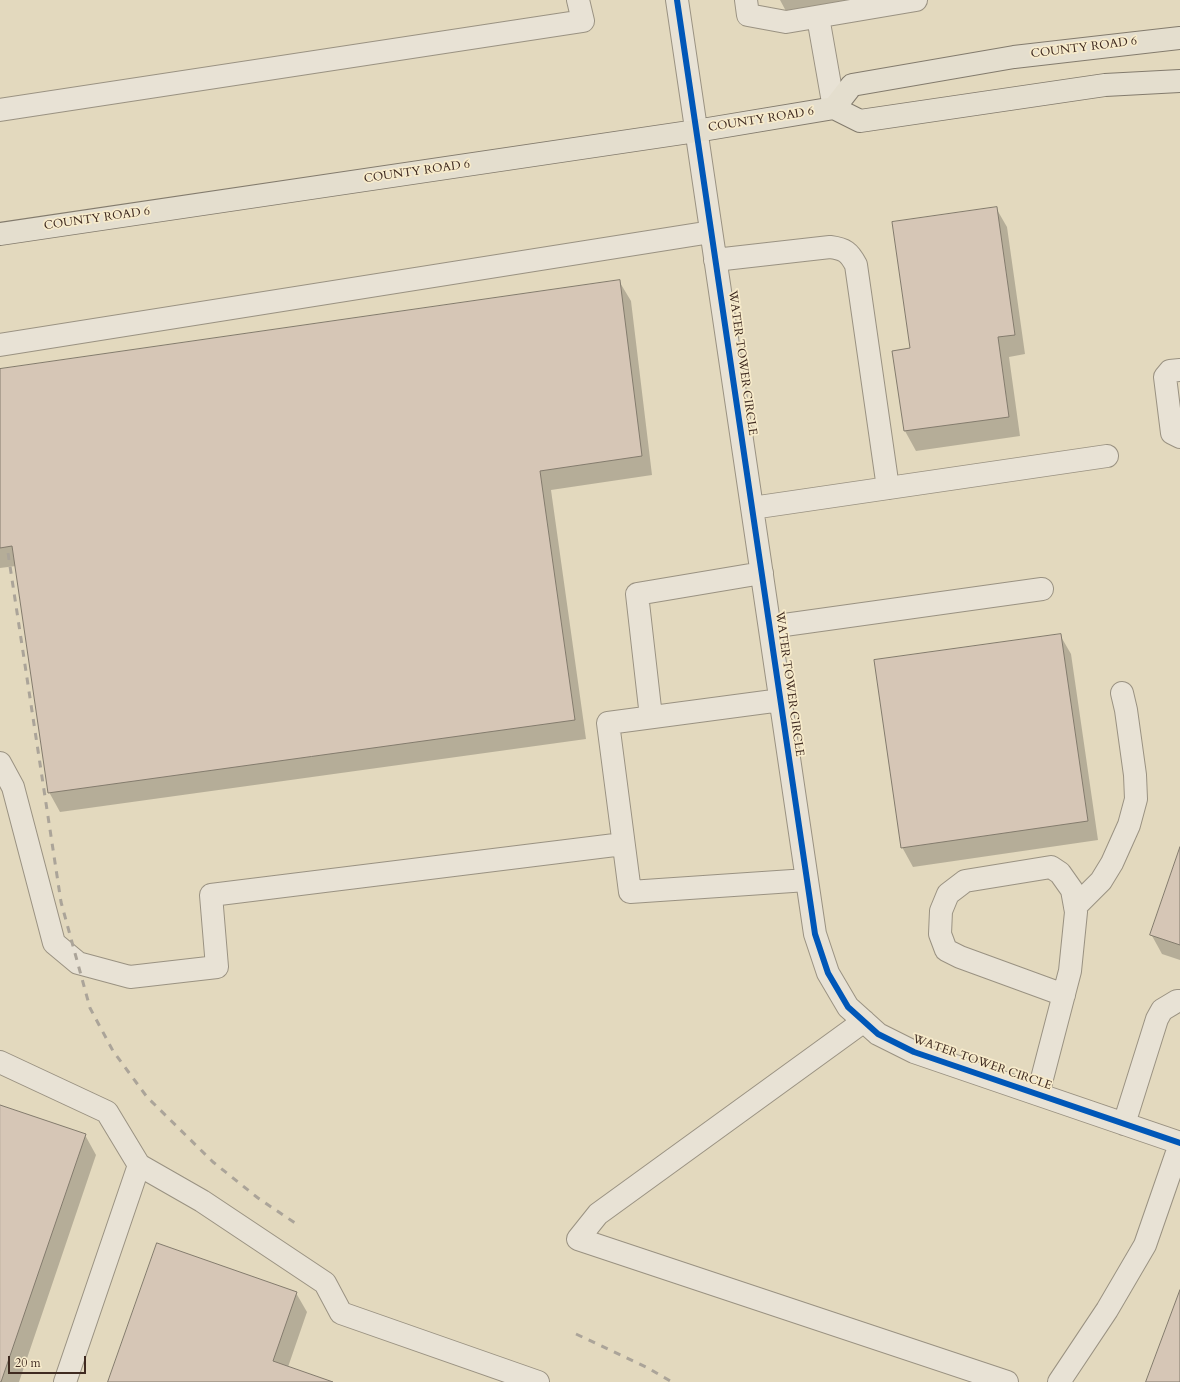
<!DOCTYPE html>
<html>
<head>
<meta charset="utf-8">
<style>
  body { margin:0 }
  #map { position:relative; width:1180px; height:1382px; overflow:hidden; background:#e3d9be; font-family:Cardo,serif }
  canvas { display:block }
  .scale { position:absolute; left:8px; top:1356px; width:78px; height:18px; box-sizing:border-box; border:2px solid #3f2a20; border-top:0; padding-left:5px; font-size:12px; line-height:14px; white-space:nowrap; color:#3f2a20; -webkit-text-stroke:3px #f7ebcb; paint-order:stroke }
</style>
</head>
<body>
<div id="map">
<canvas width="1180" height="1382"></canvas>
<div class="scale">20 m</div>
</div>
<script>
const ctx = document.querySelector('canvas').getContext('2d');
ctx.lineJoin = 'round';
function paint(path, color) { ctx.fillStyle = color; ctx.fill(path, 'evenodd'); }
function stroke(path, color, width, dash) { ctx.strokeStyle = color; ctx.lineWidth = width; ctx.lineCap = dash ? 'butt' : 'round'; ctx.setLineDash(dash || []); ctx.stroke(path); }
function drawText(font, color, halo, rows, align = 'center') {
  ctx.font = font + ' Cardo,serif'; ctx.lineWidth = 3.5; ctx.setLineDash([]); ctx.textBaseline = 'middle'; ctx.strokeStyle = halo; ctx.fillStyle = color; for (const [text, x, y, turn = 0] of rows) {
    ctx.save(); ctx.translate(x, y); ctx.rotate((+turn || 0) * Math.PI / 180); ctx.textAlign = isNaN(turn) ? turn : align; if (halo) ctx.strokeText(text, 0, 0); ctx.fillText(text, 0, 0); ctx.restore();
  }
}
const shadow = new Path2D(`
  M780 0H872L787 13Z
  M996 208 1007 227 1025 354 1009 357 1020 436 916 451 905 431 894 351 911 349Z
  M619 281 631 301 652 475 551 490 586 739 60 812 49 792 16 566 0 568V370Z
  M1060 635 1071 654 1098 840 913 867 902 847Z
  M1180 850V960L1162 954 1151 934Z
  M0 1106 85 1135 96 1155 19 1382H0Z
  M296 1293 307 1312 288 1367 330 1382H110Z`);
const building = new Path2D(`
  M997 207 1015 335 998 337 1009 417 904 431 892 351 910 348 892 222Z
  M620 280 642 456 540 471 575 720 48 793 12 546 0 548V369Z
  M1061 634 1088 821 901 848 874 660Z
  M1180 847V945L1150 935Z
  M0 1105 86 1134 1 1382H0Z
  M157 1243 297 1292 273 1361 333 1382H108Z
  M1180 1290V1382H1146Z`);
const minor = new Path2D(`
  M677 0 815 934 828 973 848 1007 878 1034 914 1052 1180 1143
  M746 0 748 15 786 22 916 0
  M818 17 834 108
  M0 110 583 21 578 0
  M715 260 830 247C845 249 849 252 856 265L888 488
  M0 345 711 232
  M1180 370 1170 371 1165 377 1172 433 1180 437
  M752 508 1107 456
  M770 627 1042 589
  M781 700 608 723 630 892 807 880
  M651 717 637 594 762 573
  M0 763 13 787 54 943 78 963 130 977 217 967 211 895 623 844
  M1075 907 1101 881 1112 863 1129 825 1136 799 1135 775 1126 710 1122 693
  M864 1021 598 1214 578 1239 1007 1382
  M0 1062 107 1112 139 1165
  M1038 1094 1070 971 1076 912 1072 890 1060 873 1051 867 965 881 948 894 941 911 940 934 946 950 960 957 1064 995
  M1124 1124 1157 1019 1162 1010 1177 1001H1180
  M65 1382 139 1165 202 1201 325 1283 341 1313 538 1382
  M1059 1382 1107 1310 1145 1245 1180 1144`);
const major = new Path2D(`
  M834 108 852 85 1014 57 1180 38
  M0 234 696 131 834 108 860 121 1105 85 1180 81`);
const rail = new Path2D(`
  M8 553 61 902 90 1008 113 1051 147 1097 213 1162 258 1198 298 1225
  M576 1334 648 1368 672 1382`);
const cycleway = new Path2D(`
  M677 0 815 934 828 973 848 1007 878 1034 914 1052 1180 1143`);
const streetNames = [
  ["COUNTY ROAD 6",1084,48,-7],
  ["COUNTY ROAD 6",761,120,-9],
  ["COUNTY ROAD 6",417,172,-8],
  ["COUNTY ROAD 6",97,219,-8],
  ["WATER TOWER CIRCLE",742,363,82],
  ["WATER TOWER CIRCLE",789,684,82],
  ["WATER TOWER CIRCLE",982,1063,19]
];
paint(shadow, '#0003');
paint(building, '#d6c6b6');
stroke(building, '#837b6d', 1);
stroke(minor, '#9a9282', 24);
stroke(major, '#837b6d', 24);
stroke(minor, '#e8e2d5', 22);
stroke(major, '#e4dece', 22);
stroke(rail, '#aba499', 3, [7, 7]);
stroke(cycleway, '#0057b8', 6);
drawText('12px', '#3f2a20', '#f7ebcb', streetNames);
</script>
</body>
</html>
